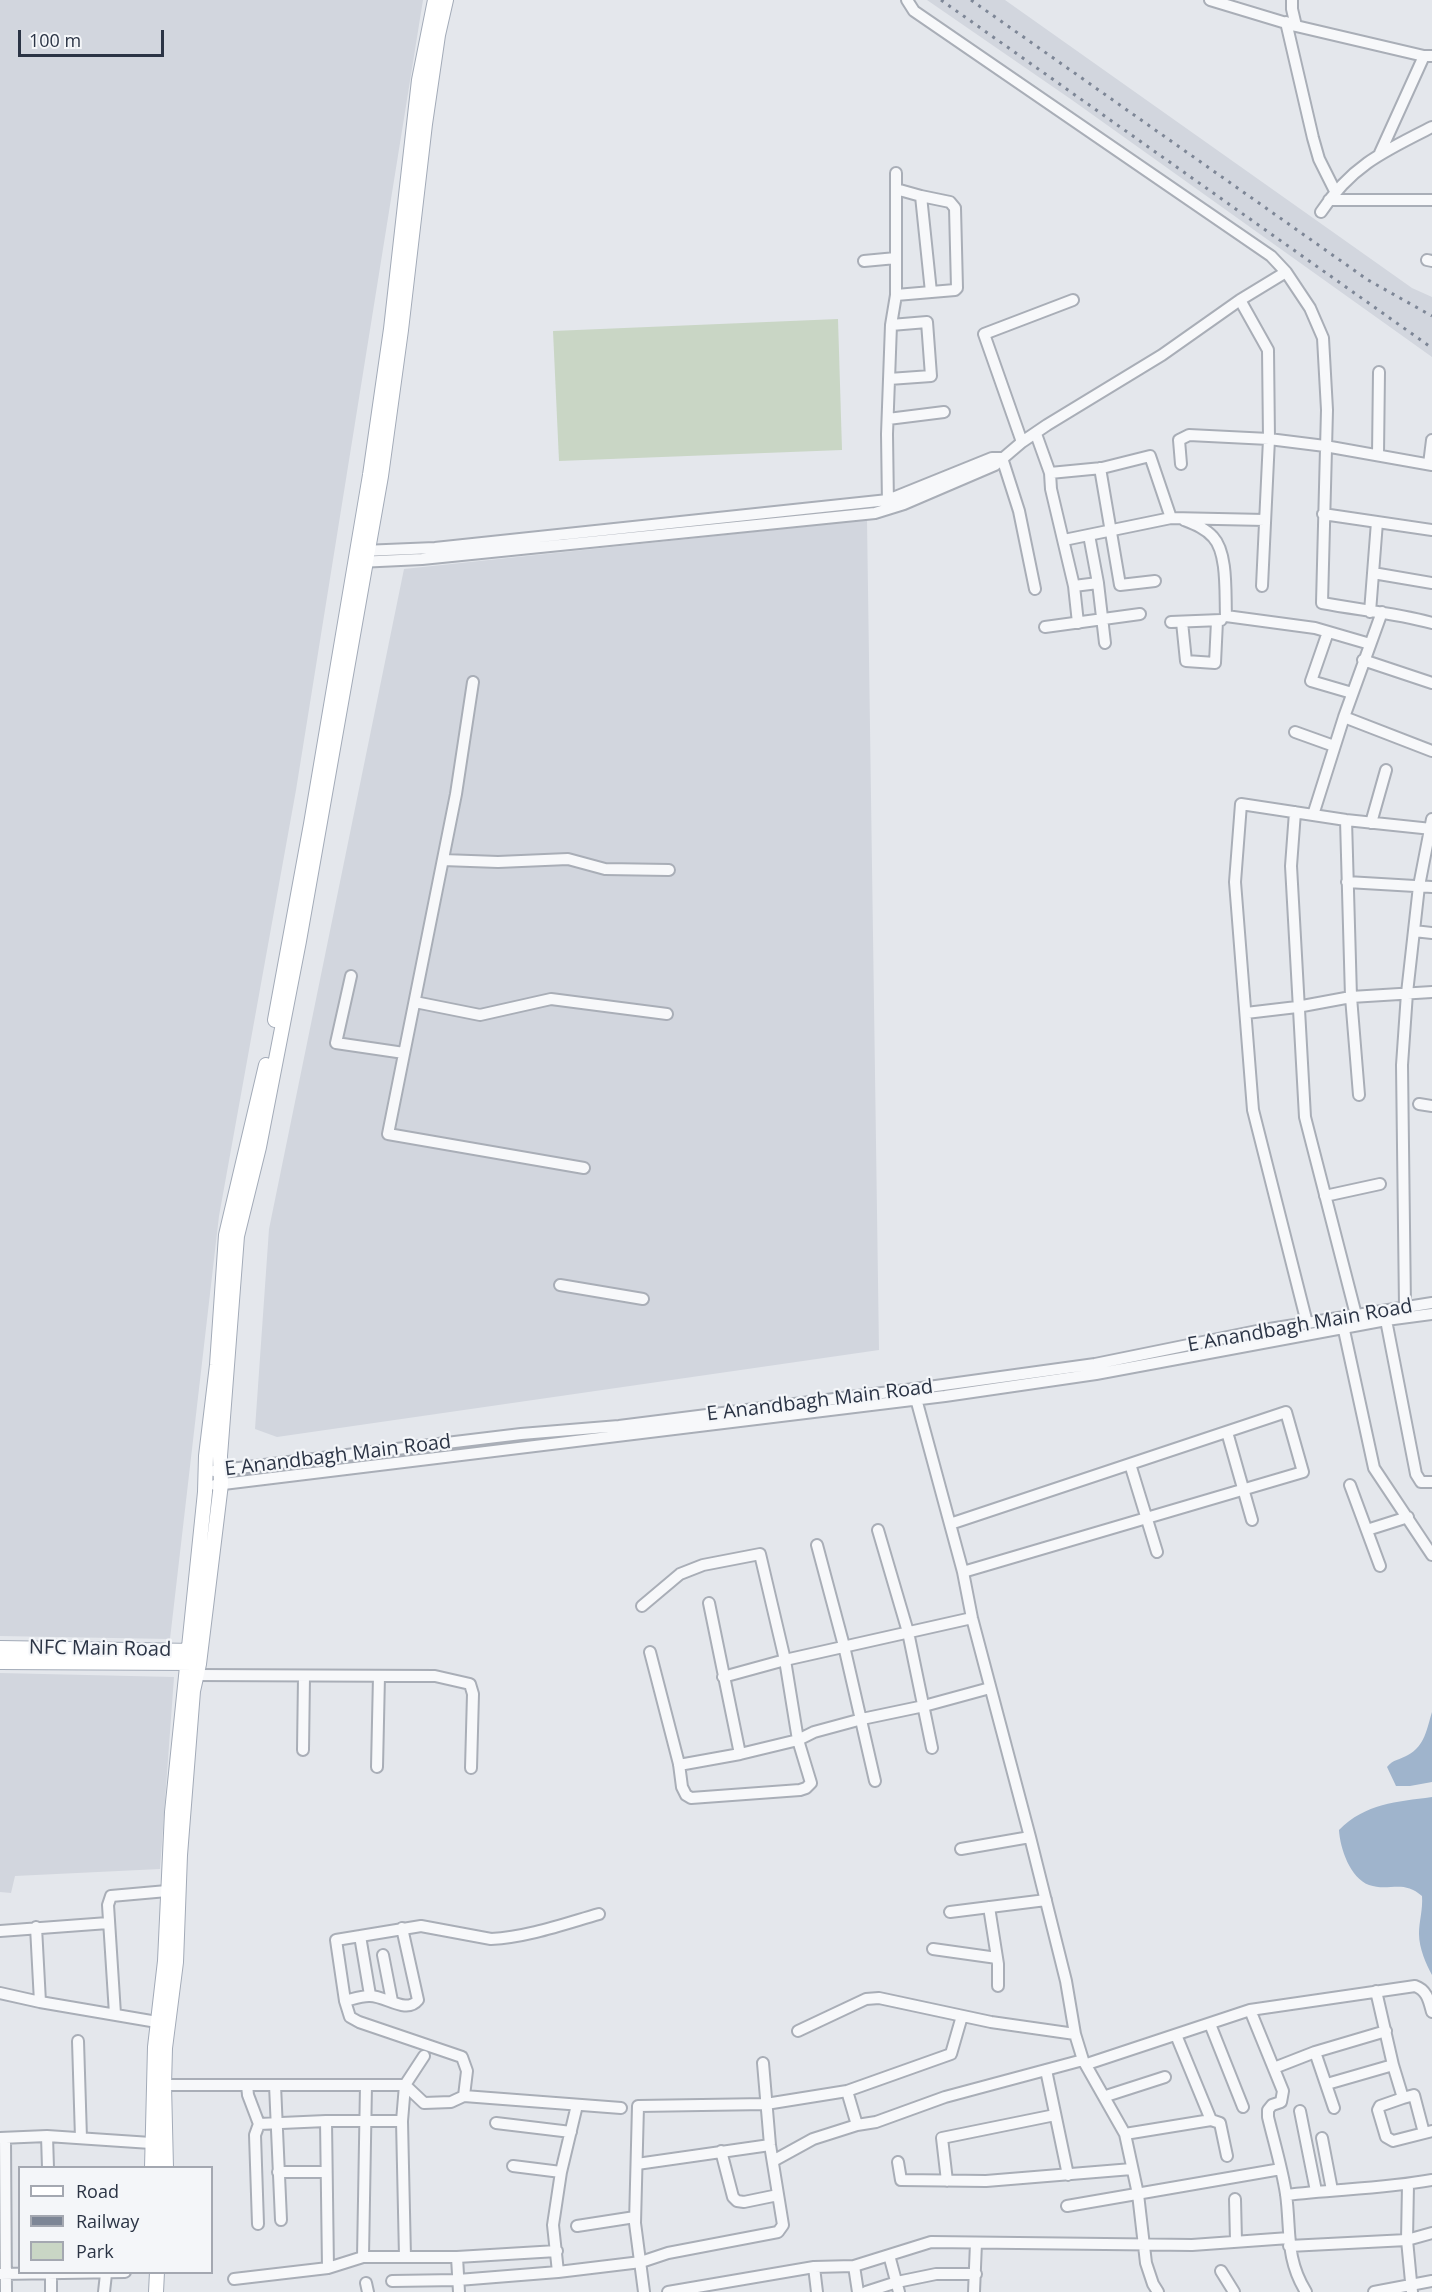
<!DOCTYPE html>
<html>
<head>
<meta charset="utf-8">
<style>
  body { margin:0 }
  #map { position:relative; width:1432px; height:2292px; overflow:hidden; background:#e4e7ec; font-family:"Open Sans",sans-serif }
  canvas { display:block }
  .legend { position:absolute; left:18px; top:2166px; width:195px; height:108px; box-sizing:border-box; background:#f4f6f9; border:2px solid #a4a8b1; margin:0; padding:8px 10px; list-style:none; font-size:18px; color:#2b3445 }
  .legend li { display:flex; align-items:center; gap:12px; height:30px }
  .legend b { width:30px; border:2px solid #a4a8b1 }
  .scale { position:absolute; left:18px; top:30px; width:146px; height:27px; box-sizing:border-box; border:3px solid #2b3445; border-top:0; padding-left:8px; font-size:18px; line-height:21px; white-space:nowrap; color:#2b3445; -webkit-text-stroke:4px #f4f6f9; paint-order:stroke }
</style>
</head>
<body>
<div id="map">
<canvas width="1432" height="2292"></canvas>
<ul class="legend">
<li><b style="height:8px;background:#fff"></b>Road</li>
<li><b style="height:8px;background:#7d8696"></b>Railway</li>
<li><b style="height:16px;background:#c9d6c5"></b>Park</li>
</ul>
<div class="scale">100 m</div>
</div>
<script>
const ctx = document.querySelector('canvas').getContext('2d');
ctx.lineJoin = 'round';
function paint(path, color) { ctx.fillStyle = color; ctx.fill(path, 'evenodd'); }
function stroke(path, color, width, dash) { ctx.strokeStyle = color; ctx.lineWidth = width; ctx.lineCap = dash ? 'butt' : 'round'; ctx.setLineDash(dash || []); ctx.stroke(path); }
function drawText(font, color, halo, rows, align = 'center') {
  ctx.font = font + ' "Open Sans",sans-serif'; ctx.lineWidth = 4.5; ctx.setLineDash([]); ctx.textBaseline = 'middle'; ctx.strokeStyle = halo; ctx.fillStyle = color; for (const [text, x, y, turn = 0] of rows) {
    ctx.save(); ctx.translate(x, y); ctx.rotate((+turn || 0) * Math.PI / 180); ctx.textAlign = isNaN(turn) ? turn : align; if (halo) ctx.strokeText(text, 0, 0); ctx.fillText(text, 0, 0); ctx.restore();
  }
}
const built = new Path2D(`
  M0 0H423L296 790 219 1216 170 1639 0 1636Z
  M927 0H1005L1412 288 1432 297V357L1072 100Z
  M867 520 879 1350 277 1437 255 1429 269 1229 404 569Z
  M0 1673 174 1677 160 1869 15 1876 11 1893 0 1892Z`);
const green = new Path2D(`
  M838 319 842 450 559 461 553 331Z`);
const water = new Path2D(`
  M1432 1712V1782L1410 1786H1396L1387 1767C1393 1759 1400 1760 1408 1755 1425 1746 1427 1728 1432 1712Z
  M1432 1797V1975C1426 1964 1419 1948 1419 1934 1419 1921 1423 1910 1422 1896 1403 1879 1389 1892 1369 1885 1350 1878 1340 1848 1339 1830 1366 1803 1396 1802 1432 1797Z`);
const minor = new Path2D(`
  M907 0 914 11 1271 256 1286 272 1310 308 1323 338 1327 410 1322 603C1359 610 1396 613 1432 623
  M1210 0 1296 26 1424 56H1432
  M1292 0V9L1296 26
  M1286 22 1313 138 1319 159 1335 191
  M1380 153 1424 56
  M896 189 921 196 931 292
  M1329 200H1432
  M1321 212C1351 166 1384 151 1432 127
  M1427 260 1432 261
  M864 261 896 258
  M896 295 955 290 957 288 955 208 950 202 921 196
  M1240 300 1268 350 1269 439 1262 586
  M889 379 931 376 927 322 891 325
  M888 419 944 412
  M1036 434 1050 473 1051 489 1074 586 1098 583 1105 643
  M1022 442 984 334 1073 300
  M1378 455 1379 372
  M1002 458 1019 511 1035 589
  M1181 464 1179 440 1189 435 1269 439 1325 446 1432 465
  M1429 464 1432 440
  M1100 468 1120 585 1155 581
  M1050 473 1102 468 1150 456 1171 518
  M888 505 887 434 891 325 896 295V173
  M1323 514 1432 530
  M1184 520C1194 524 1205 528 1213 537 1228 553 1225 594 1226 616L1315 628 1370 644
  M1089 535 1098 583
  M1064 540 1171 518 1265 520
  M362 551 435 548 888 500 992 458H1002
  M358 562 422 559 875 513 904 504 995 465 1022 442 1047 425 1162 355 1240 300 1286 272
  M1373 573 1432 583
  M1074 586 1078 623
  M1370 612 1377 522
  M1171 622 1221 620
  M1182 622 1186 661 1215 663 1217 621
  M1045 627 1140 614
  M1328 632 1311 681 1352 693
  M1363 660 1432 683
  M473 682 456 794 388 1134 584 1168
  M1344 717 1432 751
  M1295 732 1334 746
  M1295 812 1291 866 1305 1117 1356 1315
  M1313 815 1344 717 1382 612
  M1346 820 1351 997 1359 1095
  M1371 823 1386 770
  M443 860 498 862 568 859 605 869 669 870
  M1347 882 1432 887
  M1414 931 1432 933
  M351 976 336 1043 404 1053
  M415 1002 480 1015 551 999 667 1014
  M1246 1013 1297 1007 1351 997 1432 992
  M1419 1104 1432 1106
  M1325 1196 1380 1184
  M560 1285 643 1299
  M1405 1307 1402 1065 1407 993 1419 886 1432 819
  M1386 1320 1416 1474 1421 1482H1432
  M1342 1321 1374 1468 1432 1555
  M1307 1323 1253 1110 1235 882 1241 804 1346 820 1432 829
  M915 1395 963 1572 972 1618 1030 1837 1066 1981 1075 2034 1083 2060 1125 2134 1138 2194 1146 2263 1153 2284 1158 2292
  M1227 1432 1252 1520
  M1130 1464 1157 1552
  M214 1471 521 1434 619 1426 914 1389 1095 1364 1257 1331 1432 1303
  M215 1485 945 1396 1096 1374 1386 1320 1432 1314
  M1350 1485 1380 1566
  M950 1524 1286 1412 1303 1472 963 1572
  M878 1530 908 1632 932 1748
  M1367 1530 1408 1517
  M817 1545 844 1646 875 1781
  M709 1603 740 1754
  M642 1606 680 1574 703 1565 760 1554 785 1660 798 1740 811 1783 806 1788 800 1790 691 1798 686 1795 682 1787 679 1764 650 1652
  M196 1675 435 1676 470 1684 473 1694 471 1768
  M723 1677 785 1660 972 1618
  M303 1750 304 1677
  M679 1765 740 1754 798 1740 814 1732 862 1719 924 1706 990 1688
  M377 1767 379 1676
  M961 1849 1030 1837
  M989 1907 998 1964V1986
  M950 1912 1046 1900
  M36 1927 40 2002
  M0 1931 108 1923
  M360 1936 370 1995
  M933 1949 997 1958
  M383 1955 392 2001
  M1376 1991 1393 2065 1403 2098 1414 2095 1424 2133
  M0 1993 40 2002 157 2022
  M345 2001C353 1999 361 1996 369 1996 385 1995 406 2015 418 2000L402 1928
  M1250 2010 1283 2091 1281 2102 1272 2105 1268 2110V2117C1274 2142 1282 2168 1286 2194 1291 2231 1285 2258 1306 2292
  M115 2014 108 1905 111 1896 167 1891
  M1210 2024 1243 2107
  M798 2031 866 1999 879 1998 991 2022 1075 2034
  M1176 2035 1211 2120
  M78 2041 81 2138
  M1315 2052 1334 2108
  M1087 2064 1250 2010 1415 1986C1427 1990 1429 2001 1432 2012
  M1274 2068 1315 2052 1386 2031
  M1046 2070 1068 2175
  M1327 2084 1393 2065
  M164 2085H405L424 2103 451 2102 464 2096 621 2108
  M247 2085 248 2095 259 2124
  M275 2085 281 2220
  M847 2091 857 2125
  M464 2096 467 2071 462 2057 359 2022 350 2017 345 2001 336 1940 421 1926 491 1939C528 1937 564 1924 599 1914
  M1106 2096 1165 2077
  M1403 2098 1380 2106 1378 2110 1386 2137 1393 2141 1432 2131
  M1300 2111 1316 2191
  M326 2121 328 2268
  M496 2123 571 2132
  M1125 2134 1211 2120 1220 2123 1227 2156
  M47 2136 48 2168
  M0 2138 47 2136 151 2143
  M5 2138 6 2292
  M1322 2138 1332 2190
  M721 2151 733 2197 737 2201 744 2202 778 2195
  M773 2161 813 2139 857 2125 876 2122 945 2097 1083 2060
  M898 2162 901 2180 986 2181 1132 2169
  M637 2164 770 2145
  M513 2166 561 2172
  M278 2172H325
  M947 2181 942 2138 1055 2115
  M1408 2185 1407 2240 1412 2292
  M1286 2195C1335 2189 1384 2189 1432 2180
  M1235 2199 1236 2241
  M1067 2206 1281 2169
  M258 2224 255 2135 259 2124 326 2121H402
  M577 2226 635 2217
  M1289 2246 1407 2240 1432 2233
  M889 2255 899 2292
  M363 2257 366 2085
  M405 2257 402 2121 405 2085 424 2056
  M457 2257 459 2292
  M854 2266 858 2292
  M814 2267 817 2292
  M1221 2271 1234 2292
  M51 2272V2292
  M558 2272 553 2225 561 2172 577 2105
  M0 2274 125 2272
  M234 2279 328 2268 363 2257H457L557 2251
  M392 2281 458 2280 558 2272 641 2262 668 2253 778 2232 783 2225 770 2145 763 2063
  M366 2283 368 2292
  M104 2292 106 2274
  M644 2292 635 2223 638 2106 766 2104 847 2091 951 2054 962 2016
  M668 2292 814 2267 854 2266 931 2242 1192 2245 1289 2238
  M866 2292 897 2282 936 2274H976
  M974 2292 976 2243
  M1374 2292 1432 2281`);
const major = new Path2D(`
  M275 1020 311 824 370 475 391 329 419 80 435 0
  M0 1648 196 1651
  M0 1662 196 1663
  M152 2168 155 2047 165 1961 172 1812 205 1492 206 1456 217 1365 226 1235 266 1065
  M166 2168 164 2085 165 2048 176 1962 180 1855 193 1691 199 1664 221 1484 220 1456 237 1236 259 1147 299 941 381 476 401 330 425 124 438 35 446 0
  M156 2292 157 2272`);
const rail = new Path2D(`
  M941 0 1432 348
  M971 0 1368 280 1432 316`);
const streetNames = [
  ["E Anandbagh Main Road",1300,1326,-10],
  ["E Anandbagh Main Road",820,1401,-7],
  ["E Anandbagh Main Road",338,1456,-7],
  ["NFC Main Road",100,1649,1]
];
paint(built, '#d2d6de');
paint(green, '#c9d6c5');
paint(water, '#9fb4cc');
stroke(minor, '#a9aeb7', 14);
stroke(major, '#a3abb8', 16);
stroke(minor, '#f7f8fa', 10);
stroke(major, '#fff', 14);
stroke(rail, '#7d8696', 3, [3, 6]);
drawText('20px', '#2b3445', '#f4f6f9', streetNames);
</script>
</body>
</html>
